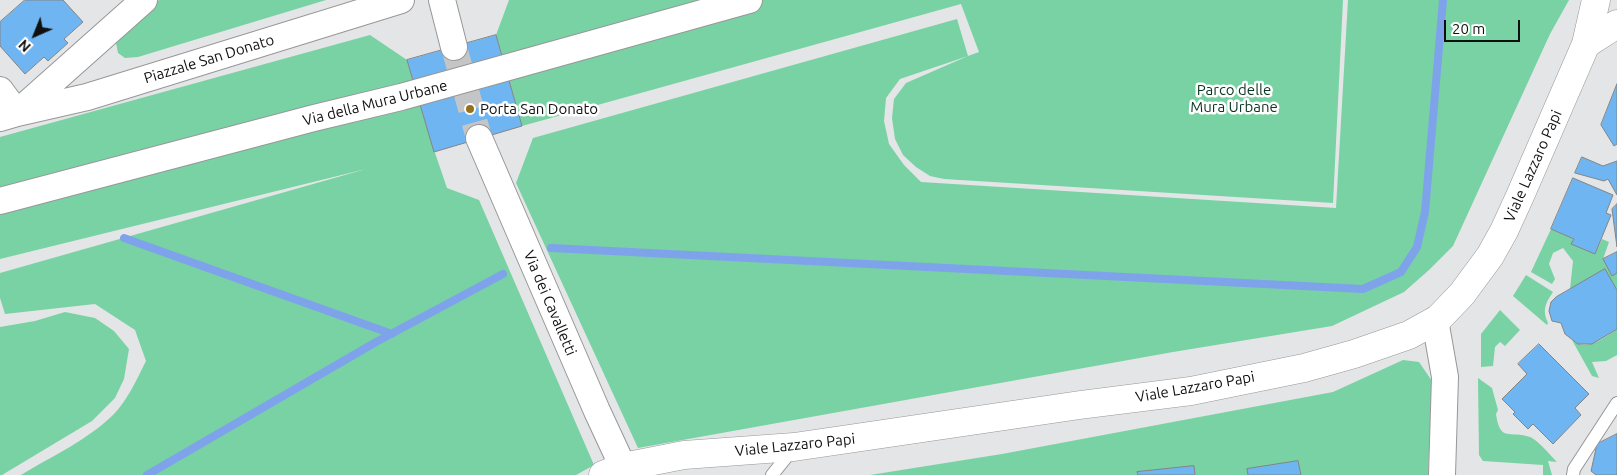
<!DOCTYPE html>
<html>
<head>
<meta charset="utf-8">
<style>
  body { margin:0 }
  #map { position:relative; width:1617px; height:475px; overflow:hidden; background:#e4e5e6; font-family:Ubuntu,sans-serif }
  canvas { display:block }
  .north { position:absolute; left:10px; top:10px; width:50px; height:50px; -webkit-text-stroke:4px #fff; paint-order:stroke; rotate:224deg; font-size:14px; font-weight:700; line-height:20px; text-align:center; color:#101010 }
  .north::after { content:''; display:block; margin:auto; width:18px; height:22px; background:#101010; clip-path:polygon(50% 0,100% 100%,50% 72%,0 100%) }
  .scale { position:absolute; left:1444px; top:20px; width:76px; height:22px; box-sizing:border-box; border:2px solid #101010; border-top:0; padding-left:6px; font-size:15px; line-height:18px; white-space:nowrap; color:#101010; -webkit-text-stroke:4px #fff; paint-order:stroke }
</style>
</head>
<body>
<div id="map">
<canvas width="1617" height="475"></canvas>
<div class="north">N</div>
<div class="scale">20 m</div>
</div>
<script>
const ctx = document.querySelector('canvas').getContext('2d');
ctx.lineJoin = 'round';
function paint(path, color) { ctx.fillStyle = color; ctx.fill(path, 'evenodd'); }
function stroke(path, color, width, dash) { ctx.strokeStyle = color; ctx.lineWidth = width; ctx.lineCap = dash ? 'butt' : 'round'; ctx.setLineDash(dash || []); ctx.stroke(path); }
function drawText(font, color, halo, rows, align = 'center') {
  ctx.font = font + ' Ubuntu,sans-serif'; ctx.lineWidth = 5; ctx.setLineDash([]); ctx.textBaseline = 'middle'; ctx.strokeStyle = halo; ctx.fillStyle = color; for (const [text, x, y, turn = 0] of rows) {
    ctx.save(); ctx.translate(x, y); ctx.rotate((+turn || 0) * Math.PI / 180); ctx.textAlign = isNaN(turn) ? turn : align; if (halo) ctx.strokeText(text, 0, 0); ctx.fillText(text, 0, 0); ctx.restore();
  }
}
const green = new Path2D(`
  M159 0H326L138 57 125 58 118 53 116 43 120 34Z
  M509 0H1343L1333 203 944 179 930 176 916 167 903 155 895 139 892 118 894 99 906 83 968 56 900 79 886 98 884 121 889 144 904 165 921 182 1336 208 1348 0H1569L1550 34 1453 246 1429 270 1404 292 1332 326 1173 352 638 448 516 183 533 138 957 19 968 56 979 52 961 4 522 126 496 35Z
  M370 35 407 60 434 150 447 188 479 200 594 465 576 475H21C52 456 88 440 114 414 128 399 137 379 146 361L135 330 95 304 5 314 0 298V273L366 169 0 259V137Z
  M1551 229 1574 239 1572 244 1595 254 1602 239 1609 242 1603 259 1612 275 1617 273V290L1570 289 1573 261 1563 248 1553 253 1549 264 1555 279 1552 284 1531 272Z
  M1526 275 1553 292C1545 304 1542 310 1548 323L1547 325 1513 296Z
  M1500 310 1520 330 1505 346 1500 342 1495 347 1493 366 1481 367V334Z
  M65 312 95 318 114 331 129 349 124 379 115 398 92 421 2 475H0V327L35 321Z
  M1617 329V355L1606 361 1592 362 1599 378 1592 376 1572 340C1588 352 1603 338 1617 329Z
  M1403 360 1419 362 1432 381 1428 475H870L1002 454 1333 392Z
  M1478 378 1492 388 1498 410 1496 414C1500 443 1510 430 1530 437 1538 440 1551 456 1557 462L1548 461 1552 475H1543V465L1483 461 1479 455Z`);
const stream = new Path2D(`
  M124 238 392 334
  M551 248 1363 289 1401 272 1417 247 1425 212 1443 0
  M147 475 376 342 503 274`);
const building = new Path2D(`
  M25 0H63L83 22 64 39 68 43 48 61 44 57 25 74 0 46V22Z
  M496 35 522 126 434 152 407 60Z
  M1617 84V144L1614 146 1601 125Z
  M1582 157 1603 166 1617 161V195L1608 179 1604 181 1575 173Z
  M1573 178 1613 195 1606 213 1611 215 1595 254 1571 244 1574 239 1551 229Z
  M1617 204V247L1612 209Z
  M1617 252V273L1612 276 1603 259Z
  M1605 269 1617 290V329L1592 344H1578L1565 334 1561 323 1552 321 1549 311 1551 302 1556 297Z
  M1539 344 1589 394 1575 408 1581 415 1553 444 1533 424 1528 429 1513 414 1515 412 1502 399 1527 374 1518 364Z
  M1617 434V475H1596L1591 471 1597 444Z
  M1298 461 1301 475H1248L1247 469Z
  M1194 466 1195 475H1138L1137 472Z`);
const streetTunnel = new Path2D(`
  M454 47 479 138`);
const lane = new Path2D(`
  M772 475 792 450
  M1573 475 1574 469 1617 403`);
const street = new Path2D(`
  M442 0 454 47
  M0 90 17 113 144 0
  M0 118 17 113 87 97 401 0
  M479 138 597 411 623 467
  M0 201 314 118 401 97 749 0
  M1435 320 1445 377 1442 475`);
const primary = new Path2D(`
  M1586 44 1617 24
  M603 475 623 467 684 455 794 447 1080 405 1191 391 1304 368 1354 354 1409 335 1438 319 1462 294 1490 256 1504 231 1520 196 1586 44 1596 0`);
const markers = [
  [470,109,5,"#96701a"]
];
const streetNames = [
  ["Piazzale San Donato",209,59,-17],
  ["Via della Mura Urbane",375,103,-14],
  ["Viale Lazzaro Papi",1533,166,-66],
  ["Via dei Cavalletti",550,303,67],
  ["Viale Lazzaro Papi",1195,387,-10],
  ["Viale Lazzaro Papi",795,445,-6]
];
const parkNames = [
  ["Parco delle",1234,90],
  ["Mura Urbane",1234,107]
];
const poiNames = [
  ["Porta San Donato",480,109]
];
paint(green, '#78d2a4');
stroke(stream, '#7fa3ea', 8);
paint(building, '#6fb5f1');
stroke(building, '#848485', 1);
stroke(streetTunnel, '#c4c5c6', 26, [26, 13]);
stroke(lane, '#979798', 14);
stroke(street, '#979798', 28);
stroke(primary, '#979798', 29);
stroke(lane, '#fff', 12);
stroke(street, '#fff', 26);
stroke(primary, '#fff', 28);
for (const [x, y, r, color] of markers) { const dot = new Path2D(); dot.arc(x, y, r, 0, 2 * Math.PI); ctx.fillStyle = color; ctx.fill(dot); stroke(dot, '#fff', 2); }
drawText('15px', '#101010', '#fff', streetNames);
drawText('15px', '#0b3522', '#fff', parkNames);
drawText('15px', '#101010', '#fff', poiNames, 'left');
</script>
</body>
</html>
